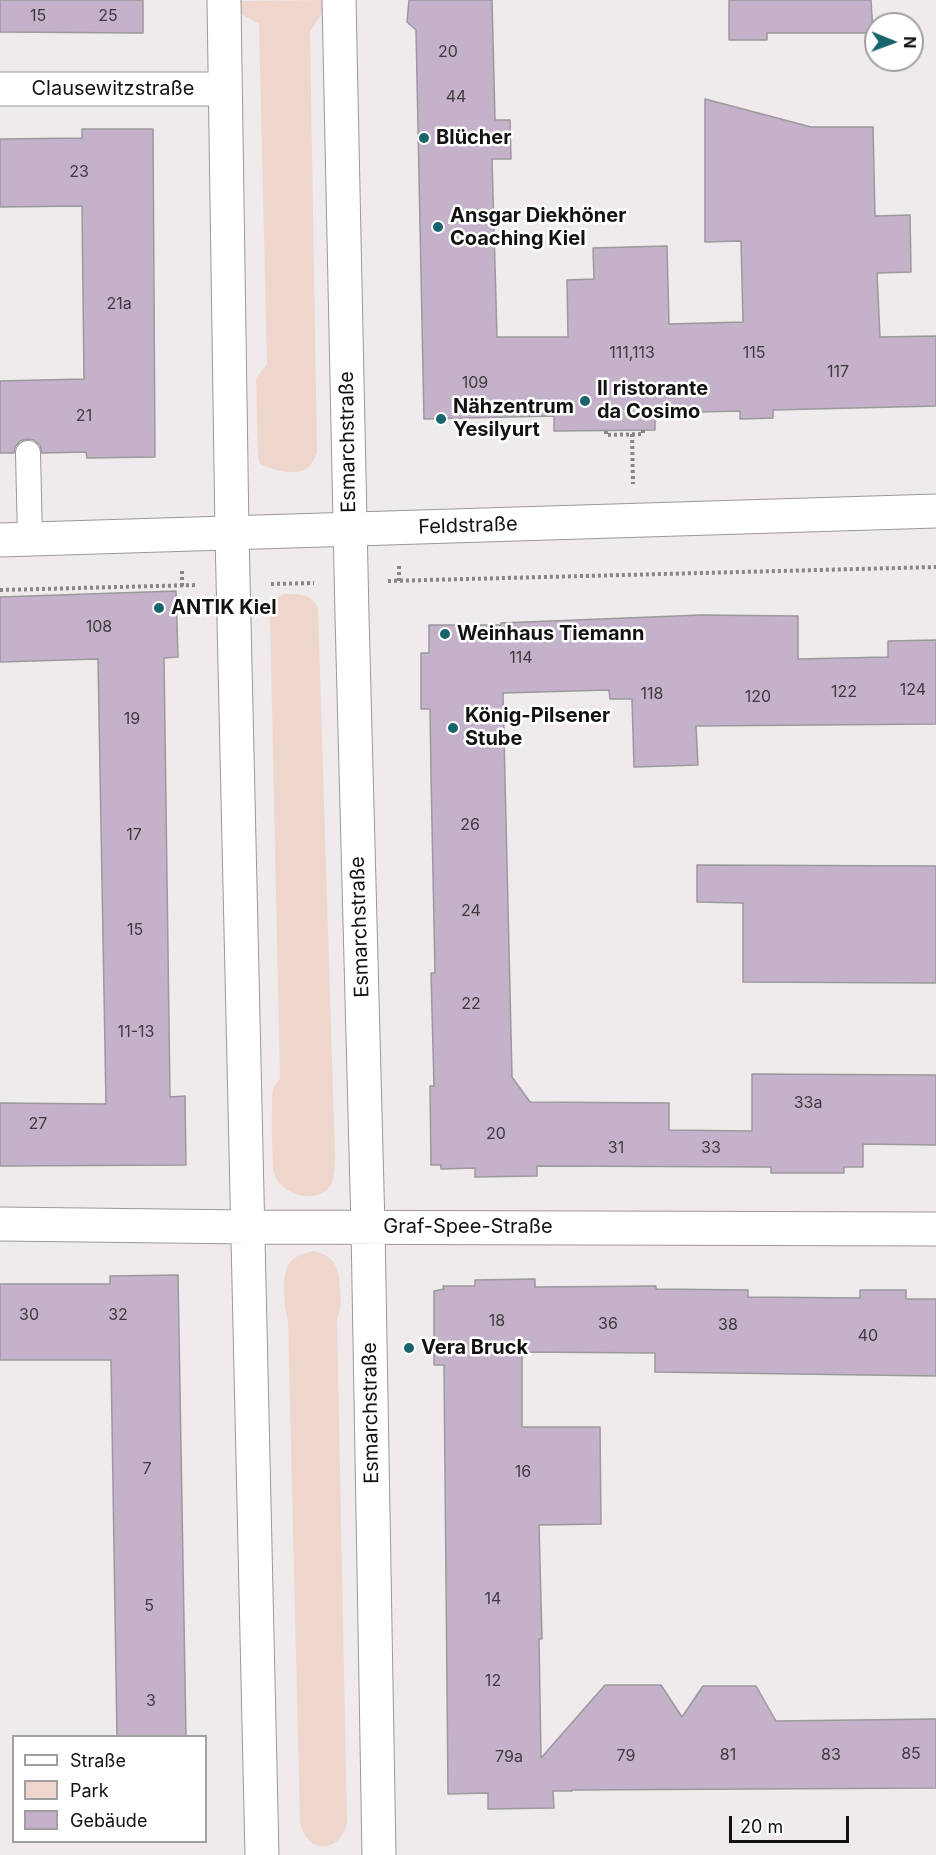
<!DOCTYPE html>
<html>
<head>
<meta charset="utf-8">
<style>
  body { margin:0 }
  #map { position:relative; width:936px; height:1855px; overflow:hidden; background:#efeaec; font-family:Inter,sans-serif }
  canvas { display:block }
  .legend { position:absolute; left:12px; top:1735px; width:195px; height:108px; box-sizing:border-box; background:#fff; border:2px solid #a1a0a0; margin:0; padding:8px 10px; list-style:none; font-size:18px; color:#131112 }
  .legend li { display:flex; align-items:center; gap:12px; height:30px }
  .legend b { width:30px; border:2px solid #a1a0a0 }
  .north { position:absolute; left:864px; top:12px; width:60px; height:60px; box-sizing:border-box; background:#fff; border:2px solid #a1a0a0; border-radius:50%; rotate:91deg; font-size:16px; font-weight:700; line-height:24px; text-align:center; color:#131112 }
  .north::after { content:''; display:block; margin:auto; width:21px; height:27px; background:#17656b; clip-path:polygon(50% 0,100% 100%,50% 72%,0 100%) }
  .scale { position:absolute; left:729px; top:1816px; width:120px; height:27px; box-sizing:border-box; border:3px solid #131112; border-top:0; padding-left:8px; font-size:18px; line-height:21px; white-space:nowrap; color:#131112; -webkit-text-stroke:4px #fff; paint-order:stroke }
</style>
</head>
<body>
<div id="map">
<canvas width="936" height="1855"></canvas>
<ul class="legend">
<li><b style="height:8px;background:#fff"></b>Straße</li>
<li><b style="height:16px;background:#eed6cd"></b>Park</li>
<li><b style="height:16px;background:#c4b1ca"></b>Gebäude</li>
</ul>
<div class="north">N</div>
<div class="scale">20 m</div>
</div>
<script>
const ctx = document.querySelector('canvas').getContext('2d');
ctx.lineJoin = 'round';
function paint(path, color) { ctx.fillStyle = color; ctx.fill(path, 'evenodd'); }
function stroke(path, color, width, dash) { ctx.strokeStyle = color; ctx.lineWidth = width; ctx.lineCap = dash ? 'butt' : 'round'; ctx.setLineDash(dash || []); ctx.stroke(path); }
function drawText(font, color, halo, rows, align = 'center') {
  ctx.font = font + ' Inter,sans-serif'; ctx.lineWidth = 5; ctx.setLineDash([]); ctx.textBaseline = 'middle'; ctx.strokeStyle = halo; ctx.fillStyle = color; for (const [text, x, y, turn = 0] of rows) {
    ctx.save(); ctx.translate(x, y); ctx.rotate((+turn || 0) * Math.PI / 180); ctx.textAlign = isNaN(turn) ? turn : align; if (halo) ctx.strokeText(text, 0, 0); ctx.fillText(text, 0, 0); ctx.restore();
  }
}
const green = new Path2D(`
  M326 0V7L310 32 317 453C314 459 312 465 306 469 293 476 270 470 259 463L258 456 256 378 267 364 259 24 236 11V1Z
  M284 594C299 594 311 593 318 608L335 1158C334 1167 335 1182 328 1189 312 1204 280 1194 274 1173 272 1166 271 1096 273 1090 274 1086 278 1082 280 1078L270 616C271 604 272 599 284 594Z
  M314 1251C337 1257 339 1269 340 1290 341 1301 341 1309 337 1319L347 1823C340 1855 305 1854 300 1821L288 1321C285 1311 285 1302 284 1292 284 1267 287 1256 314 1251Z`);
const building = new Path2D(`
  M0 0H143V33L0 32Z
  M409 0H492L495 120H510L511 159H492L497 337H568L567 280 594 279 593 248 667 246 669 324 743 322 741 241 705 242V99L811 127H873L875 216 910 215 911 272 877 273 880 337 936 336V406L773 410V418L740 419V411L655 413V430L554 431V416L424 419 416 30 407 22Z
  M729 0H871L873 33H767V40H729Z
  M82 129H153L155 457 87 458 86 452 42 453 40 445 34 440 28 439 20 441 15 447 14 453H0V381L84 379 82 206 0 207V139L82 138Z
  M176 591 178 657 164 658 170 1097 185 1096 186 1165 0 1166V1103L106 1104 98 659 0 662V597Z
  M701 615 798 616V659L888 657V641L936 640V724L696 726 698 765 634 767 632 699H610L609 690 503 693 512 1077 530 1102 669 1103V1130L752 1131V1074L936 1075V1145L863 1144V1167H844V1173H771V1167L537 1166V1176L475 1177V1168L441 1169V1165H431L430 1086H434L431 973H435L431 775 430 709H421V653H429V625H501V623Z
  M697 865 936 866V983L743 982V903L697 902Z
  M178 1275 186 1737H117L111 1360H0V1284H110V1276Z
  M535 1279V1287L656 1286V1289L748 1290V1297L860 1298V1290H906V1299H936V1376L655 1372V1353L522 1352V1427H600L601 1524 539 1525 542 1639H539L541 1758 605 1685H661L682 1717 703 1686H756L776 1721 936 1719V1788L572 1790V1791H553L554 1808 488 1809V1793L448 1794 444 1365H434V1291L444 1289 443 1286H475V1280Z`);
const path = new Path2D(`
  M606 431V435L643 434V430
  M632 434 633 484
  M182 571V586
  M388 581 936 567
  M399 581V564
  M271 584 314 583
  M0 590 197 585`);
const service = new Path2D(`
  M28 453 30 539`);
const minor = new Path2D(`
  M224 0 232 533 262 1855
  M339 0 352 616 368 1227 379 1855
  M0 89H225
  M0 1224 249 1227 936 1229`);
const tertiary = new Path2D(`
  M0 540 936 511`);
const markers = [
  [424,138,6,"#17656b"],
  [438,227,6,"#17656b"],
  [585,401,6,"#17656b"],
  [441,419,6,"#17656b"],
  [159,608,6,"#17656b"],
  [445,634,6,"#17656b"],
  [453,728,6,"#17656b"],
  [409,1348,6,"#17656b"]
];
const numberNames = [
  ["15",38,16],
  ["25",108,16],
  ["20",448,52],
  ["44",456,97],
  ["23",79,172],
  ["21a",119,304],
  ["111,113",632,353],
  ["115",754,353],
  ["117",838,372],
  ["109",475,383],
  ["21",84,416],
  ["108",99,627],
  ["114",521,658],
  ["124",913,690],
  ["122",844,692],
  ["118",652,694],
  ["120",758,697],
  ["19",132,719],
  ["26",470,825],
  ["17",134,835],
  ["24",471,911],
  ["15",135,930],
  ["22",471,1004],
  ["11-13",136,1032],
  ["33a",808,1103],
  ["27",38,1124],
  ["20",496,1134],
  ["31",616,1148],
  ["33",711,1148],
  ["30",29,1315],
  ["32",118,1315],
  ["18",497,1321],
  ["36",608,1324],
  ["38",728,1325],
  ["40",868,1336],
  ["7",147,1469],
  ["16",523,1472],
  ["14",493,1599],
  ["5",149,1606],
  ["12",493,1681],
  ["3",151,1701],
  ["85",911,1754],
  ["81",728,1755],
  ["83",831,1755],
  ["79",626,1756],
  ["79a",509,1757]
];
const streetNames = [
  ["Clausewitzstraße",113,89],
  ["Esmarchstraße",348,442,-91],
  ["Feldstraße",468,526,-2],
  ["Esmarchstraße",360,927,-92],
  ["Graf-Spee-Straße",468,1227],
  ["Esmarchstraße",371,1413,-91]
];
const poiNames = [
  ["Blücher",436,138],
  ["Ansgar Diekhöner",450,216],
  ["Coaching Kiel",450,239],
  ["Il ristorante",597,389],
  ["da Cosimo",597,412],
  ["Nähzentrum",453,407],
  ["Yesilyurt",453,430],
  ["ANTIK Kiel",171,608],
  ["Weinhaus Tiemann",457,634],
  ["König-Pilsener",465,716],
  ["Stube",465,739],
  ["Vera Bruck",421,1348]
];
paint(green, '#eed6cd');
paint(building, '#c4b1ca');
stroke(building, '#9b999c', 1.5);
stroke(service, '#9c989a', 26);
stroke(minor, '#9c989a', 35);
stroke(tertiary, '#9c989a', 35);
stroke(path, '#898587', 4, [3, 3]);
stroke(service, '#fff', 24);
stroke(minor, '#fff', 33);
stroke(tertiary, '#fff', 33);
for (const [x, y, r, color] of markers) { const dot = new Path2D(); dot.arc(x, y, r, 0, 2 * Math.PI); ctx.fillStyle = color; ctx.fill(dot); stroke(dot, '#fff', 2); }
drawText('16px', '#3f3940', null, numberNames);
drawText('20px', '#131112', '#fff', streetNames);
drawText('bold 20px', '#131112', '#fff', poiNames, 'left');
</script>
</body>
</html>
